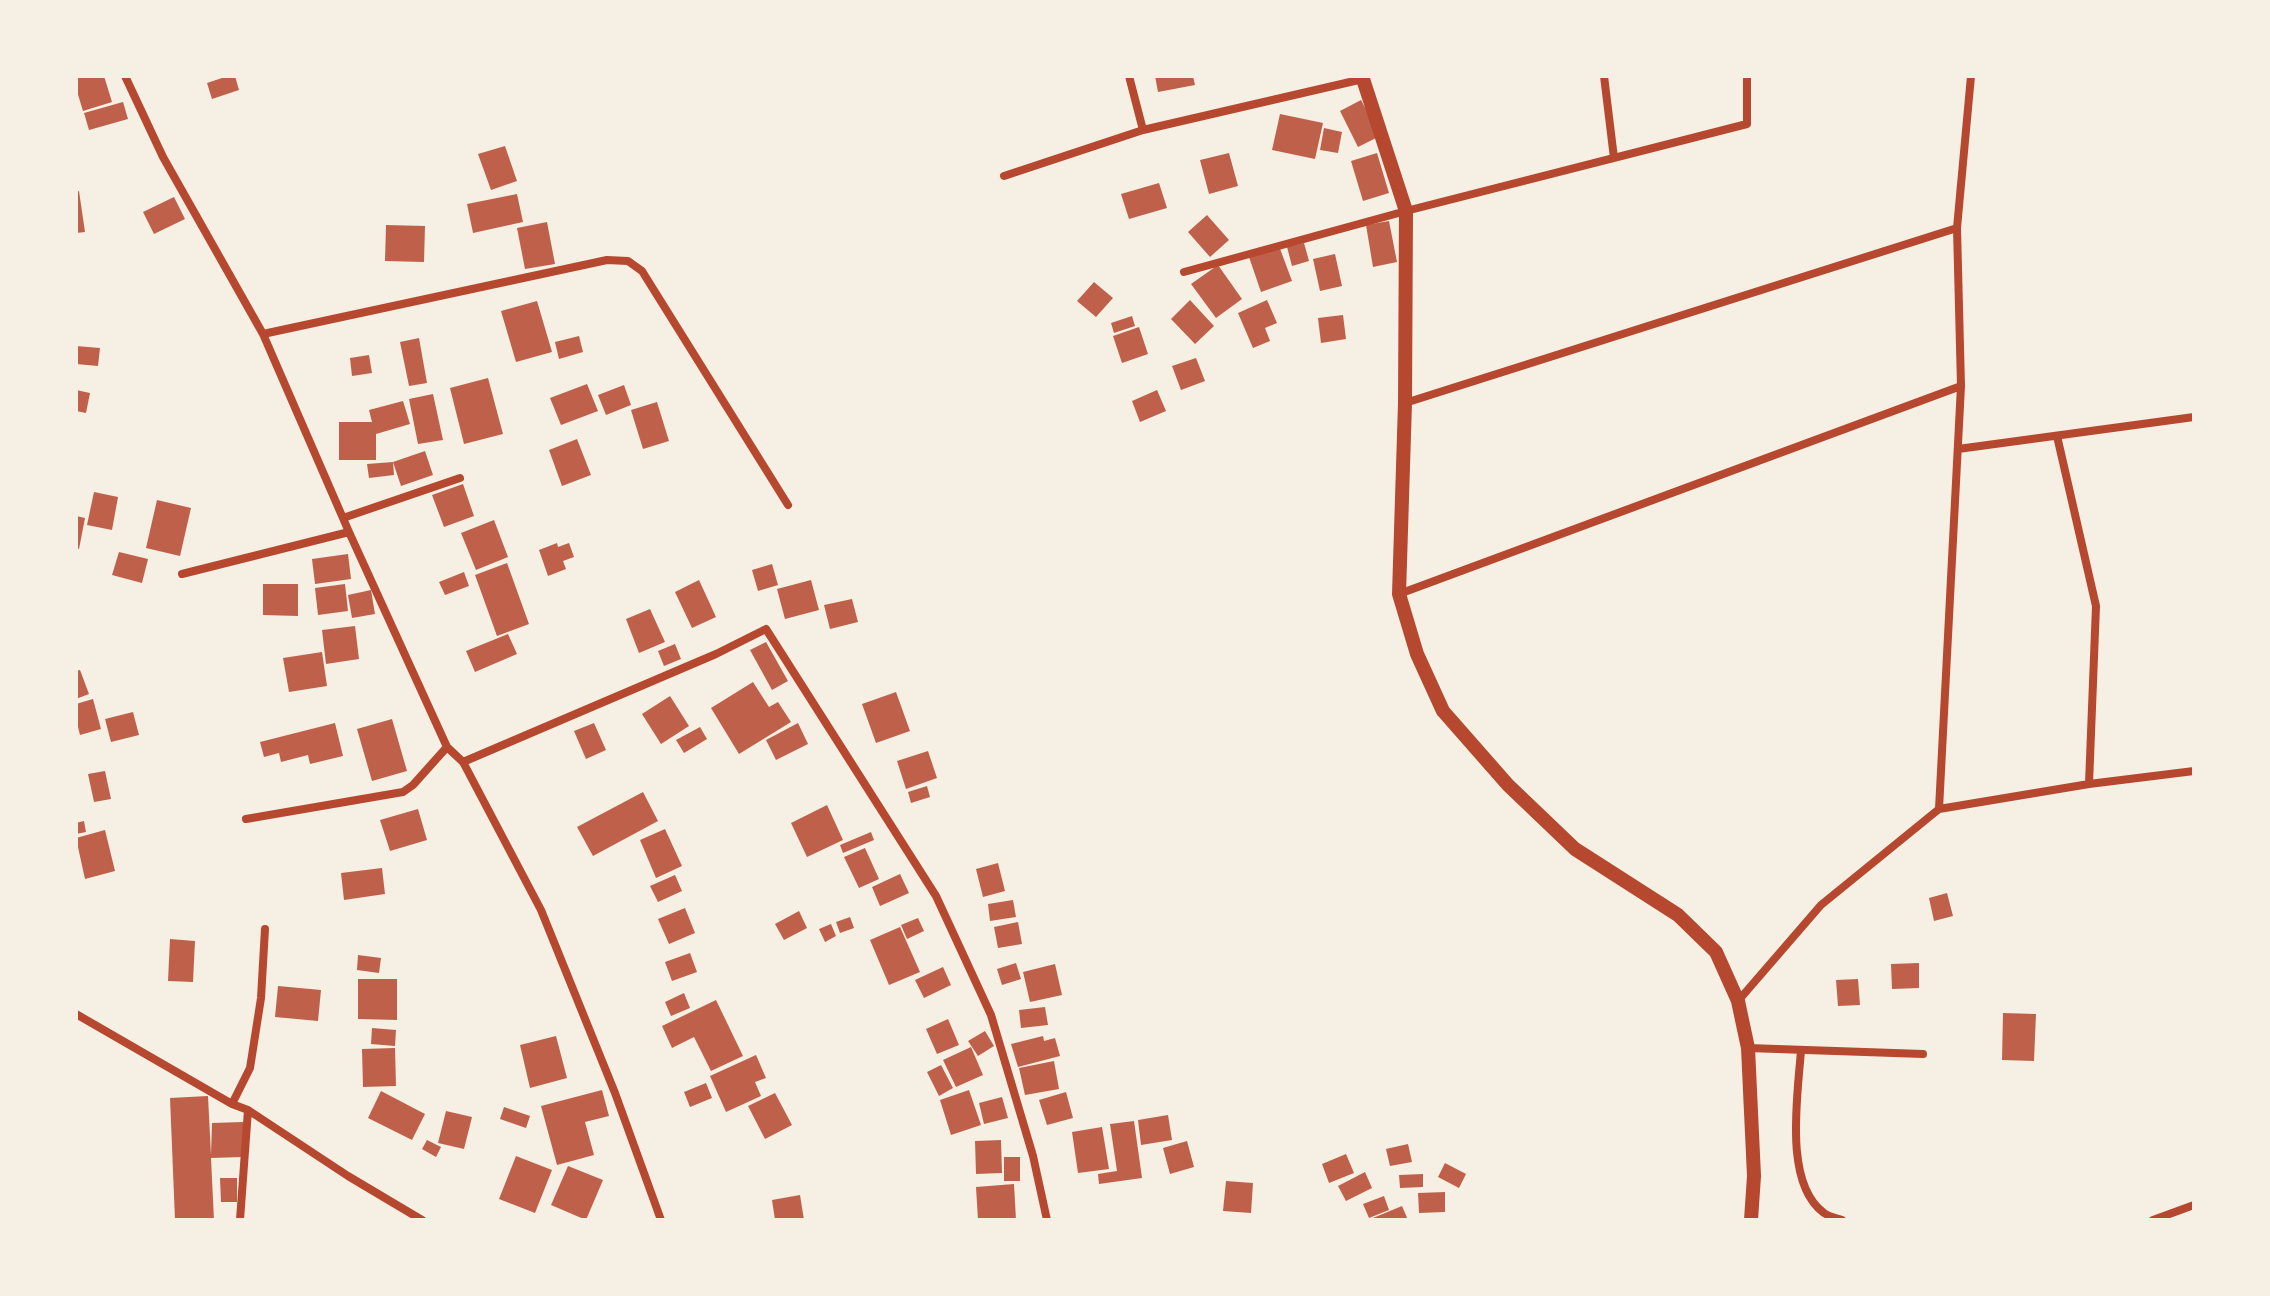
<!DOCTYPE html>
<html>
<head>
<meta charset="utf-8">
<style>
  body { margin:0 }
  #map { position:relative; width:2270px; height:1296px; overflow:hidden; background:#f6efe4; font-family:"Roboto Serif",serif }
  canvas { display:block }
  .frame { position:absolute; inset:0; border:78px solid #f6efe4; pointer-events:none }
</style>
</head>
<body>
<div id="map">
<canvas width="2270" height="1296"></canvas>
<div class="frame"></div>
</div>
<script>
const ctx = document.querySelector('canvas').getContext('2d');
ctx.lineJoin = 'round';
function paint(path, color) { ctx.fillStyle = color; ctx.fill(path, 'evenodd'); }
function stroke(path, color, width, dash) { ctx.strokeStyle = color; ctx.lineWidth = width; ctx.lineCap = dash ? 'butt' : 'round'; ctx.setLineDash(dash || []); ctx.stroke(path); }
const building = new Path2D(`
  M76 76H104L112 102 83 111 76 88Z
  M228 76H235L239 90 212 99 207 83Z
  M1155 76H1193L1195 85 1158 92Z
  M1361 100 1380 136 1358 147 1340 111Z
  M123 102 128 119 89 130 84 113Z
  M1280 114 1323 123 1315 159 1272 150Z
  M1324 128 1342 132 1338 153 1320 150Z
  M505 146 517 181 491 190 478 154Z
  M1229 153 1238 186 1209 194 1200 160Z
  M1377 153 1389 193 1363 201 1351 161Z
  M1159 183 1167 208 1129 219 1121 194Z
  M79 191 85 232 76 233V192Z
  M517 194 523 222 473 233 467 204Z
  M174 197 185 219 154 234 143 212Z
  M1207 215 1229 240 1210 257 1188 232Z
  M1389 221 1397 262 1373 267 1366 225Z
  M547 222 555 264 525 269 517 228Z
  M386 225 425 226 424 262 385 261Z
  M1304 243 1309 261 1292 266 1287 247Z
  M1279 246 1292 281 1261 292 1249 257Z
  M1335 254 1342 286 1320 291 1313 259Z
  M1218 265 1242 299 1216 318 1191 284Z
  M1094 282 1113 298 1096 317 1077 301Z
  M1190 300 1214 326 1195 344 1171 319Z
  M1267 300 1277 323 1265 328 1270 341 1253 348 1238 313Z
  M537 301 552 352 516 362 501 311Z
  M1343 315 1346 339 1321 343 1318 318Z
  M1132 316 1135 326 1114 333 1111 323Z
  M1139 327 1148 354 1122 363 1113 336Z
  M579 336 583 352 559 359 555 342Z
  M419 338 427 383 409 386 400 342Z
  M76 346 100 348 98 366 76 364Z
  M369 355 372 373 352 376 350 358Z
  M1196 358 1205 381 1181 390 1172 366Z
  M488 378 503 434 464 444 450 388Z
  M587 384 598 411 561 425 550 398Z
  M624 385 631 405 606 415 598 395Z
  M76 390 90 393 86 413 76 411Z
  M1157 390 1166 411 1140 422 1132 401Z
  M433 394 443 440 418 444 409 399Z
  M403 401 410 424 376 434V460H339V422H372L369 410Z
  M657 402 669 441 643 449 631 410Z
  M577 439 591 475 562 486 549 450Z
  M425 451 433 475 401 486 393 462Z
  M393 462 394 475 369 478 367 464Z
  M463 484 474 516 444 527 432 495Z
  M94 492 118 497 112 530 87 525Z
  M157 500 191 508 180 556 146 548Z
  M76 516 85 518 79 549 76 548Z
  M494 520 508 557 476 570 461 533Z
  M557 543 558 547 569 543 574 557 563 561 566 569 548 576 539 550Z
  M119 552 148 559 142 583 112 575Z
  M348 554 351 579 315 584 312 559Z
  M507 563 529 624 497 636 475 575Z
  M772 564 778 585 758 591 752 570Z
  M464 572 469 586 445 595 439 582Z
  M699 580 716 617 692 628 675 592Z
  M811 580 819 610 785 619 777 589Z
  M263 584H298V616L263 615Z
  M345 584 348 611 318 615 315 588Z
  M371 590 375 614 352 618 348 595Z
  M852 599 858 622 830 629 824 605Z
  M650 609 665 642 639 653 626 619Z
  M355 626 359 659 326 664 322 630Z
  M508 634 517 654 475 672 466 651Z
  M766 642 788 681 772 690 750 650Z
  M675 644 681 659 664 666 658 651Z
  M322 652 327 686 289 692 283 658Z
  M80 670 89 694 76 699V671Z
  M753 682 769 707 778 702 791 722 739 754 711 708Z
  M896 692 910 731 876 743 862 704Z
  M670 696 689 726 661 744 642 714Z
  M93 699 101 729 80 735 76 719V704Z
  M133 712 139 735 111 742 105 719Z
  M392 719 407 771 372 781 357 729Z
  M335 723 343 756 310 764 308 755 281 762 279 753 264 757 260 742Z
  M594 723 606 750 586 759 574 731Z
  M798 723 808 744 776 760 766 740Z
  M700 727 707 739 684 753 676 740Z
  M928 751 937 778 906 789 897 761Z
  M105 771 111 799 94 802 88 774Z
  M927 786 930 797 911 803 908 792Z
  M643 792 658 821 593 856 577 827Z
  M827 805 843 840 807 857 791 823Z
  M418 809 427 840 390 851 380 820Z
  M84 821 86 832 76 834V823Z
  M665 829 682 866 656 878 640 840Z
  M105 830 115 871 85 879 76 838Z
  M871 832 874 840 843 853 840 845Z
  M865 848 879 879 859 888 844 857Z
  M998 863 1005 891 983 897 976 869Z
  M382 868 385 894 344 900 341 873Z
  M900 874 909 893 880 906 872 887Z
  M675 875 682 891 658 902 650 886Z
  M1947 893 1953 916 1934 921 1929 898Z
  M1013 900 1016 917 990 921 988 904Z
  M685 908 695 933 669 944 658 919Z
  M799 911 807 928 784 940 775 924Z
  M850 917 854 928 840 933 836 922Z
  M918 918 924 931 907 939 901 925Z
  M1018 922 1022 944 998 948 994 927Z
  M831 924 836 936 825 942 819 929Z
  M900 927 920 972 889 985 870 940Z
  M170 939 195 941 193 982 168 981Z
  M690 953 697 972 672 981 665 962Z
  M358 955 381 958 379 973 357 970Z
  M1016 963 1021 979 1002 985 997 969Z
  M1919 963V988L1892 989 1891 964Z
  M1055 964 1062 995 1030 1002 1023 972Z
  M943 967 951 985 924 998 915 980Z
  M358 979H397V1020L358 1019Z
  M1858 979 1860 1005 1838 1006 1836 980Z
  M278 986 321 990 318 1021 275 1017Z
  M684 993 690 1008 671 1016 665 1002Z
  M716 1000 743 1056 711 1071 694 1037 672 1048 662 1026Z
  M1045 1007 1048 1025 1021 1028 1019 1010Z
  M2003 1013 2036 1014 2034 1061 2002 1060Z
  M948 1019 959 1045 937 1054 926 1029Z
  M372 1028 396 1030 395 1046 371 1044Z
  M985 1031 994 1046 978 1056 968 1041Z
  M556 1036 567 1078 530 1088 520 1045Z
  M1043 1036 1044 1041 1055 1038 1060 1056 1018 1067 1011 1044Z
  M971 1047 983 1075 956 1087 943 1060Z
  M395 1048 396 1086 363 1087 362 1049Z
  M756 1055 766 1078 755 1082 761 1096 726 1112 710 1076Z
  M1054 1061 1059 1089 1025 1095 1019 1068Z
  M941 1065 953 1088 939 1096 927 1072Z
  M706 1083 712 1098 690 1107 684 1092Z
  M602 1090 609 1116 585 1122 594 1155 557 1165 541 1106Z
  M969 1090 981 1125 951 1135 940 1100Z
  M381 1091 425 1114 412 1140 368 1118Z
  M1066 1092 1073 1118 1047 1125 1039 1100Z
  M775 1093 792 1125 765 1139 748 1106Z
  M208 1096 211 1155 212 1123 243 1122V1157L211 1158 214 1220H175L170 1098Z
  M1002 1097 1008 1118 984 1124 979 1103Z
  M504 1107 530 1116 526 1128 500 1119Z
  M446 1111 472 1117 464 1149 438 1143Z
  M1168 1115 1172 1140 1141 1145 1138 1120Z
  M1134 1121 1142 1178 1099 1184 1098 1174 1117 1171 1110 1124Z
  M1102 1127 1109 1169 1078 1173 1072 1132Z
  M427 1140 441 1147 436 1157 422 1149Z
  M1001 1140 1002 1173 976 1174 975 1141Z
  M1187 1141 1194 1167 1170 1174 1163 1148Z
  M1408 1144 1412 1162 1390 1166 1386 1149Z
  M1346 1154 1354 1173 1329 1183 1322 1164Z
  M516 1156 552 1170 535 1213 499 1199Z
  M1004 1157H1020V1181H1004Z
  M1445 1163 1466 1174 1459 1188 1438 1177Z
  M568 1166 603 1180 586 1220 551 1205Z
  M1365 1172 1372 1188 1346 1201 1338 1186Z
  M1423 1174V1187L1400 1188 1399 1175Z
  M220 1178H237V1202H221Z
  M1226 1181 1253 1183 1251 1213 1223 1211Z
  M1014 1184 1016 1220H978L976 1187Z
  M1445 1192V1212L1419 1213 1418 1193Z
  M800 1195 804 1220H775L772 1200Z
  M1384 1196 1389 1210 1369 1218 1363 1204Z
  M1402 1206 1408 1220H1368Z`);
const minor = new Path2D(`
  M125 76 163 157 263 334 349 532 447 747 463 762 541 910 615 1093 661 1220
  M1129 76 1143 130
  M1604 76 1614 158
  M1004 176 1143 130 1363 79
  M1184 272 1406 211 1747 124V76
  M263 334 607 260 628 261 642 271 788 505
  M1405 403 1957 228
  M2057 436 2096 606 2089 784
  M1958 449 2194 417
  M343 518 460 478
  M182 574 349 532
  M1399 594 1961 386
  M463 762 716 654 766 629 936 896 991 1015 1033 1156 1047 1220
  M1939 809 1961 386 1957 228 1971 76
  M246 819 403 792 413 785 447 747
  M1738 1001 1821 905 1939 809 2089 784 2194 771
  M76 1014 232 1104 248 1110 348 1176 422 1220
  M1748 1048 1923 1054
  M1801 1050C1798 1094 1783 1183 1824 1213 1829 1217 1837 1218 1842 1220
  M232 1104 250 1068 261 998 265 929
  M240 1220 248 1110
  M2153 1220 2194 1205`);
const tertiary = new Path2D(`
  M1362 76 1406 211 1405 403 1399 594 1417 654 1443 711 1508 785 1575 849 1678 915 1716 952 1738 1001 1748 1048 1754 1176 1751 1220`);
paint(building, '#bf614a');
stroke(minor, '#b5482f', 8);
stroke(tertiary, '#b5482f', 14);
</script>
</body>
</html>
